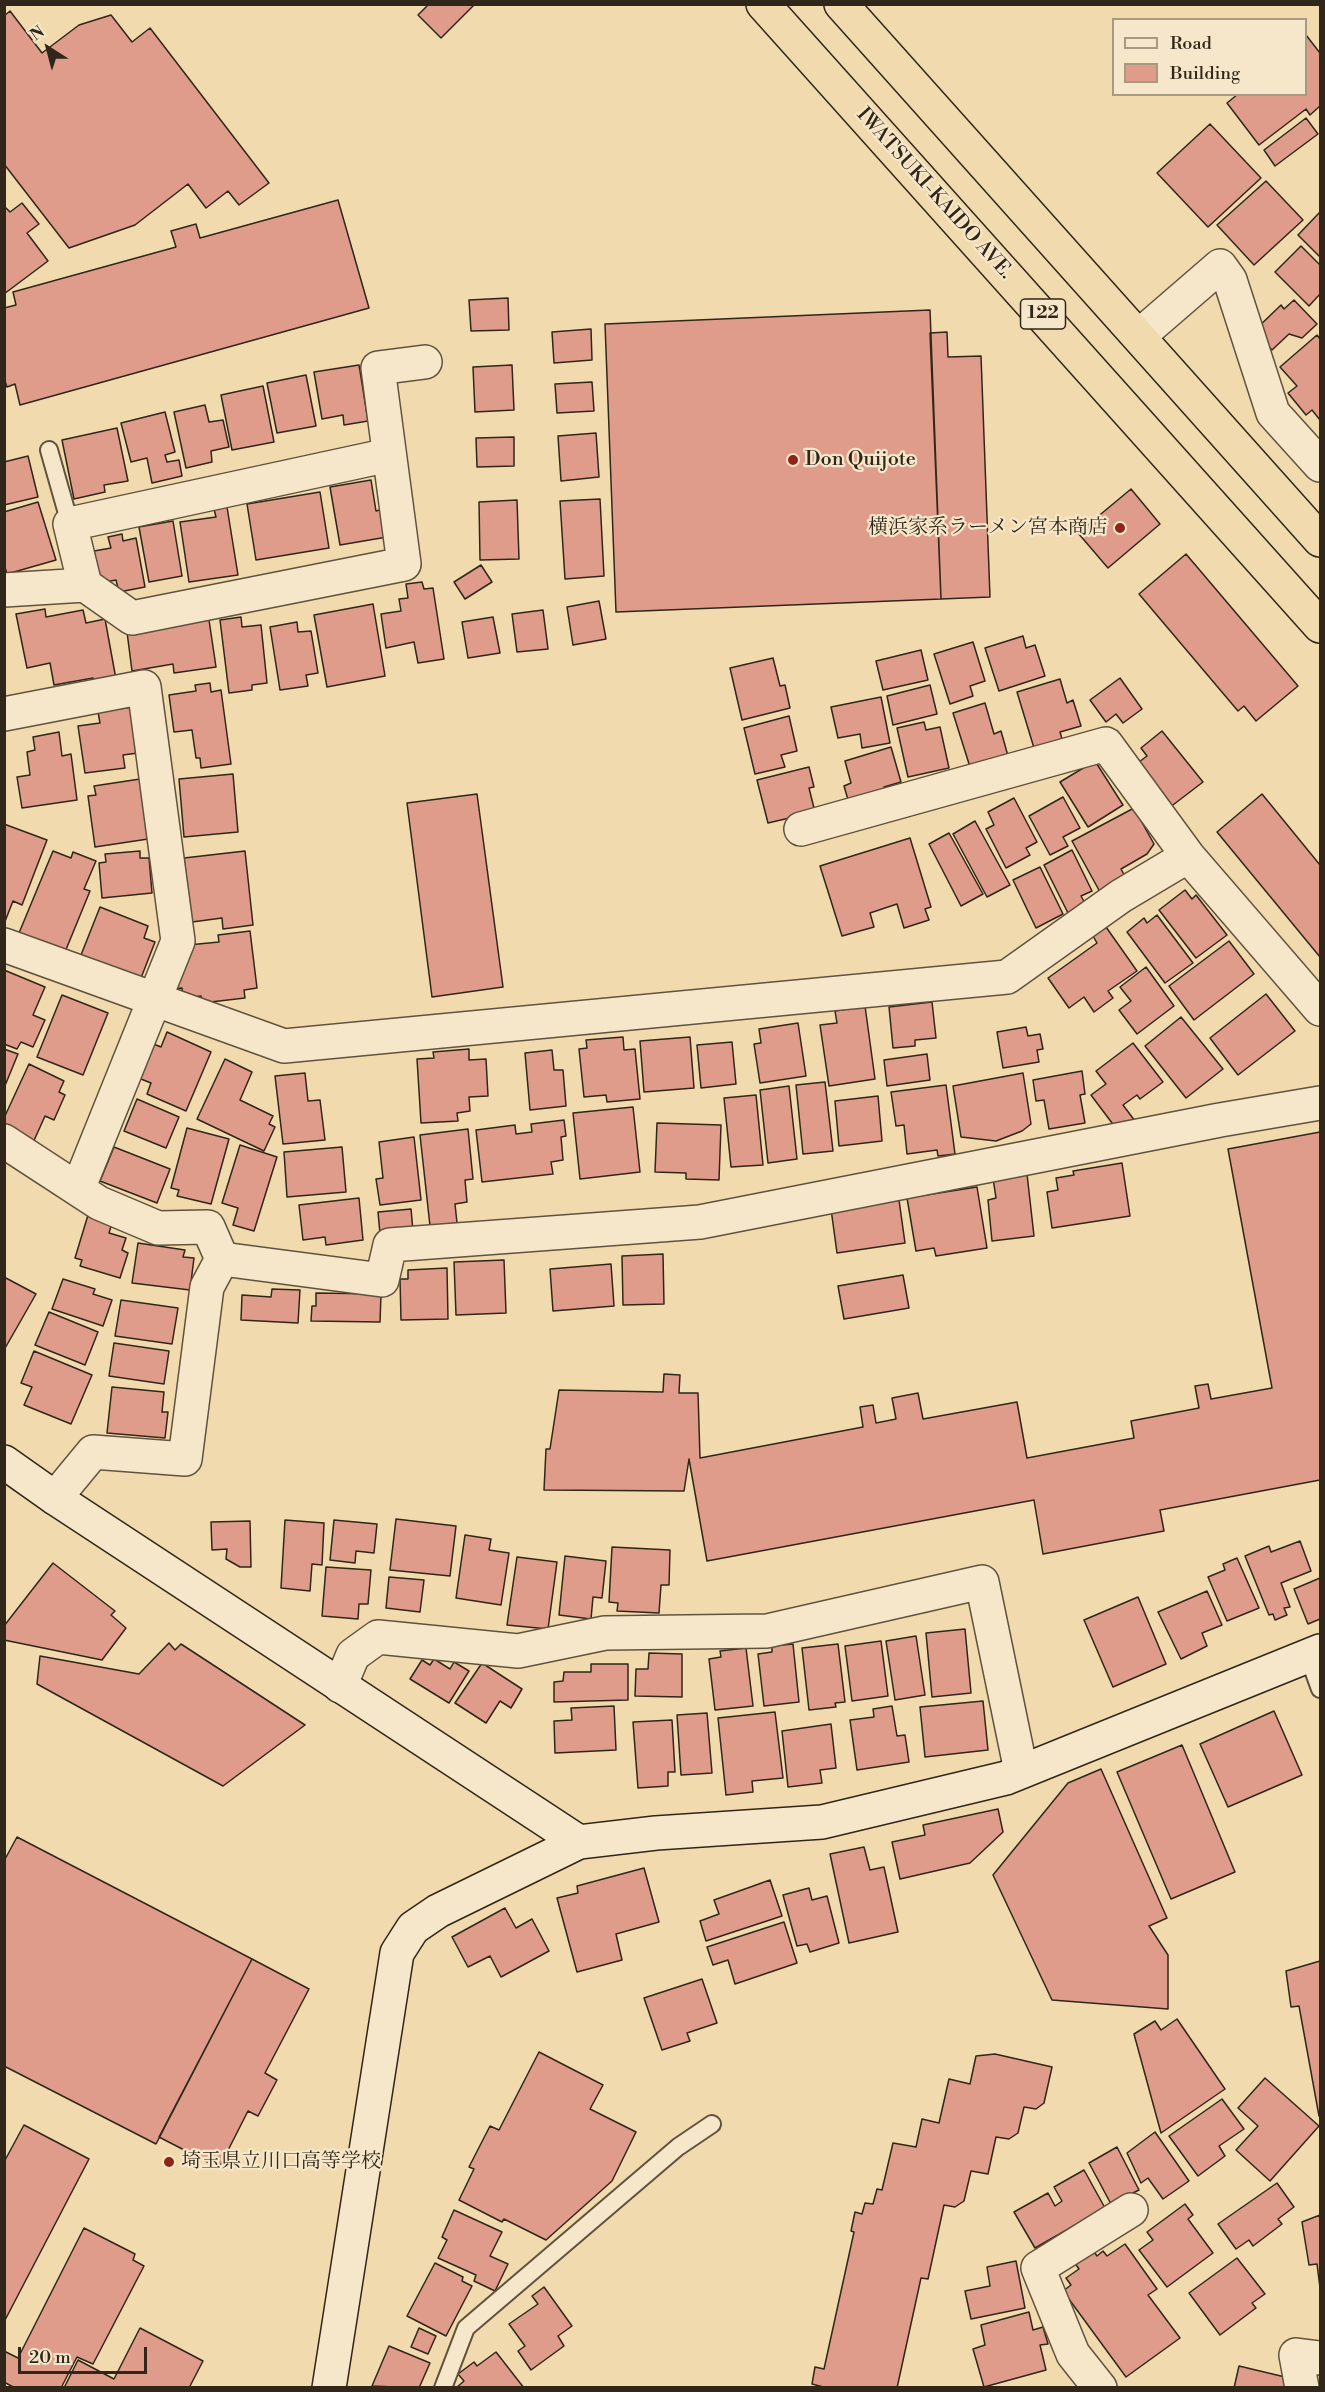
<!DOCTYPE html>
<html>
<head>
<meta charset="utf-8">
<style>
  body { margin:0 }
  #map { position:relative; width:1325px; height:2392px; overflow:hidden; background:#f1daae; font-family:"Libre Bodoni",serif }
  canvas { display:block }
  .frame { position:absolute; inset:0; border:6px solid #302619; pointer-events:none }
  .legend { position:absolute; left:1112px; top:18px; width:195px; height:78px; box-sizing:border-box; background:#f6e7ca; border:2px solid #a79a83; margin:0; padding:8px 10px; list-style:none; font-size:18px; color:#302619 }
  .legend li { display:flex; align-items:center; gap:12px; height:30px }
  .legend b { width:30px; border:2px solid #a79a83 }
  .north { position:absolute; left:18px; top:18px; width:60px; height:60px; -webkit-text-stroke:4px #f6e7ca; paint-order:stroke; rotate:324deg; font-size:16px; font-weight:700; line-height:24px; text-align:center; color:#302619 }
  .north::after { content:''; display:block; margin:auto; width:21px; height:27px; background:#302619; clip-path:polygon(50% 0,100% 100%,50% 72%,0 100%) }
  .scale { position:absolute; left:18px; top:2347px; width:129px; height:27px; box-sizing:border-box; border:3px solid #302619; border-top:0; padding-left:8px; font-size:18px; line-height:21px; white-space:nowrap; color:#302619; -webkit-text-stroke:4px #f6e7ca; paint-order:stroke }
</style>
</head>
<body>
<div id="map">
<canvas width="1325" height="2392"></canvas>
<div class="frame"></div>
<ul class="legend">
<li><b style="height:8px;background:#f6e7ca"></b>Road</li>
<li><b style="height:16px;background:#df9c8a"></b>Building</li>
</ul>
<div class="north">N</div>
<div class="scale">20 m</div>
</div>
<script>
const ctx = document.querySelector('canvas').getContext('2d');
ctx.lineJoin = 'round';
function paint(path, color) { ctx.fillStyle = color; ctx.fill(path, 'evenodd'); }
function stroke(path, color, width, dash) { ctx.strokeStyle = color; ctx.lineWidth = width; ctx.lineCap = dash ? 'butt' : 'round'; ctx.setLineDash(dash || []); ctx.stroke(path); }
function drawText(font, color, halo, rows, align = 'center') {
  ctx.font = font + ' "Libre Bodoni","Noto Serif JP",serif'; ctx.lineWidth = 4.5; ctx.setLineDash([]); ctx.textBaseline = 'middle'; ctx.strokeStyle = halo; ctx.fillStyle = color; for (const [text, x, y, turn = 0] of rows) {
    ctx.save(); ctx.translate(x, y); ctx.rotate((+turn || 0) * Math.PI / 180); ctx.textAlign = isNaN(turn) ? turn : align; if (halo) ctx.strokeText(text, 0, 0); ctx.fillText(text, 0, 0); ctx.restore();
  }
}
const building = new Path2D(`
  M429 4H475L441 38 418 15Z
  M10 11 42 53 79 25 111 15 132 42 150 28 269 183 239 205 228 191 206 208 188 184 135 225 69 248 4 164V16Z
  M1306 35 1320 53V106L1310 115 1306 109 1259 145 1227 103 1238 94H1306Z
  M1306 118 1318 134 1275 166 1264 150Z
  M1210 124 1261 178 1208 227 1157 173Z
  M1266 181 1303 220 1254 265 1217 225Z
  M338 200 369 308 20 405 15 384 7 387 4 378V308L16 305 13 292 176 247 171 231 196 224 200 238Z
  M22 203 39 224 27 233 48 261 4 294V206L10 212Z
  M1320 212V257L1298 235Z
  M1301 246 1320 265V294L1309 306 1275 272Z
  M508 298 509 330 471 331 469 300Z
  M1294 300 1317 324 1302 338 1289 334 1272 350 1254 331 1281 305 1284 309Z
  M930 310 941 599 616 612 605 324Z
  M591 329 592 360 554 363 552 332Z
  M947 332 948 357 981 356 990 597 941 599 930 333Z
  M1317 335 1320 339V420L1312 410 1306 415 1288 393 1297 386 1280 367Z
  M359 365 368 421 344 425 343 415 322 419 314 372Z
  M512 365 514 410 475 412 473 367Z
  M306 375 316 426 277 433 267 383Z
  M592 382 594 411 557 413 555 384Z
  M263 386 274 442 232 450 221 395Z
  M205 405 209 422 223 420 229 447 211 451 212 462 186 468 174 412Z
  M165 412 175 452 165 455 167 462 179 460 182 476 152 483 147 458 131 462 121 423Z
  M117 428 128 481 104 485 105 492 74 499 62 440Z
  M596 433 599 477 561 481 558 436Z
  M514 437V466L477 467 476 438Z
  M28 456 38 497 4 505V462Z
  M371 480 376 511 383 509 387 537 340 545 330 487Z
  M1131 489 1160 524 1108 568 1078 533Z
  M320 492 329 548 256 560 247 504Z
  M600 499 604 576 565 579 560 501Z
  M517 500 519 559 480 560 479 502Z
  M38 502 56 560 7 574 4 564V512Z
  M227 507 238 575 189 582 180 522 216 517 214 509Z
  M173 521 182 576 149 582 139 527Z
  M122 534 123 541 136 538 145 587 119 592 116 580 100 583 94 551 111 548 108 537Z
  M1186 554 1298 686 1256 721 1244 706 1238 711 1139 594Z
  M481 565 492 582 465 599 454 582Z
  M422 582 424 589 433 588 444 659 418 663 414 642 386 648 381 614 401 611 399 599 408 598 406 584Z
  M599 601 606 639 573 645 567 607Z
  M373 604 385 676 327 687 314 615Z
  M45 609 46 617 83 610 86 623 105 619 116 679 94 683 93 678 54 685 50 663 27 668 16 614Z
  M543 610 548 649 517 652 512 614Z
  M241 617 242 627 261 625 267 683 252 685V690L229 693 220 620Z
  M493 617 500 653 468 658 462 622Z
  M209 620 216 667 174 673 173 664 132 671 127 632Z
  M297 622 298 632 311 631 318 673 306 675 308 686 280 690 270 627Z
  M1023 636 1026 648 1035 645 1045 676 999 691 985 648Z
  M973 642 985 681 970 686 973 696 950 704 934 654Z
  M921 650 928 680 883 690 876 661Z
  M773 658 780 686 785 685 790 708 742 720 730 668Z
  M1120 678 1142 709 1123 723 1116 714 1106 722 1090 700Z
  M1060 679 1067 703 1073 700 1081 726 1060 732 1062 739 1034 748 1017 692Z
  M210 683 211 692 221 690 231 764 201 768 200 758H196L192 730 174 732 169 695 196 691 195 685Z
  M930 685 937 714 893 725 887 696Z
  M881 697 890 743 862 748 860 734 838 738 831 707Z
  M985 703 994 734 1001 731 1008 756 970 767 953 713Z
  M132 707 138 753 123 755 125 768 85 773 78 726 100 723 98 712Z
  M789 716 797 751 781 755 785 767 755 774 744 728Z
  M924 722 926 730 940 727 949 768 908 777 897 728Z
  M1162 731 1203 782 1169 808 1135 765 1147 756 1141 748Z
  M59 732 62 756 71 754 77 800 22 808 17 777 30 775 27 752 35 750 33 737Z
  M891 747 901 782 884 787 886 793 849 803 844 786 851 783 845 761Z
  M1095 761 1123 805 1088 827 1060 782Z
  M809 767 814 787 809 788 815 812 768 823 757 780Z
  M233 774 238 832 184 837 179 779Z
  M140 779 148 839 95 847 88 796 96 795 94 786Z
  M477 794 503 987 432 997 407 803Z
  M1262 794 1320 865V957L1217 832Z
  M1063 797 1080 828 1063 837 1068 846 1050 855 1029 816Z
  M1014 798 1037 842 1026 848 1030 855 1006 868 986 829 994 825 988 812Z
  M1134 808 1154 844 1147 854 1121 869 1126 878 1100 892 1072 841Z
  M975 821 1010 885 987 897 953 834Z
  M4 824 47 840 22 905 13 901 4 924Z
  M949 833 983 894 961 906 929 844Z
  M910 838 931 907 925 909 929 920 904 928 897 904 870 913 874 927 842 936 820 866Z
  M1072 850 1092 891 1081 896 1086 905 1068 913 1044 865Z
  M53 851 71 858 73 852 96 861 84 889 90 891 65 952 19 933Z
  M140 851V858H149L152 893 102 898 99 863 106 862 105 854Z
  M245 851 253 925 223 929 222 918 192 922 184 858Z
  M1040 867 1063 914 1036 928 1013 880Z
  M1185 890 1192 899 1196 895 1227 935 1196 958 1159 910Z
  M100 907 148 926 144 938 155 942 141 978 81 955Z
  M1157 915 1193 963 1165 983 1127 932 1144 918 1147 923Z
  M1106 927 1137 971 1108 991 1113 998 1094 1012 1084 997 1069 1008 1048 978 1097 943 1093 936Z
  M250 931 257 988 244 990 245 998 202 1003 201 996 183 998 182 988 173 989 188 945 219 942 218 935Z
  M1229 941 1254 974 1194 1020 1169 986Z
  M1146 967 1174 1006 1137 1034 1119 1010 1131 1001 1120 987Z
  M4 970 45 987 33 1015 45 1020 33 1047 21 1042 17 1049 4 1044Z
  M1266 994 1295 1031 1238 1075 1210 1038Z
  M62 995 108 1013 83 1075 37 1057Z
  M932 1002 936 1038 915 1040V1046L893 1048 889 1007Z
  M865 1006 875 1079 829 1086 820 1025 837 1023 835 1011Z
  M1181 1017 1223 1069 1186 1098 1145 1046Z
  M798 1023 806 1076 760 1083 754 1044 761 1043 759 1029Z
  M1026 1027 1028 1036 1040 1034 1043 1049 1037 1050 1039 1062 1003 1068 997 1032Z
  M167 1032 211 1052 186 1111 147 1094 151 1083 136 1077 151 1043 161 1047Z
  M623 1037 624 1050 635 1049 640 1099 607 1102 606 1095 584 1097 579 1049 587 1048 586 1040Z
  M690 1037 694 1088 644 1092 640 1041Z
  M732 1042 736 1084 701 1088 697 1045Z
  M1133 1043 1163 1082 1140 1099 1137 1095 1123 1105 1138 1125 1115 1127 1091 1095 1106 1084 1096 1071Z
  M4 1049 18 1054 4 1088Z
  M469 1049V1060L486 1059 488 1096 469 1097 470 1111 457 1113 458 1121 421 1123 417 1059 434 1058 433 1052Z
  M552 1050 554 1070H563L566 1106 530 1110 525 1053Z
  M927 1054 930 1080 887 1086 884 1060Z
  M225 1059 252 1072 240 1100 273 1116 269 1124 275 1127 264 1151 197 1119Z
  M29 1064 64 1081 59 1092 65 1095 54 1120 45 1116 32 1145 4 1132V1118Z
  M1082 1071 1085 1094 1080 1095 1085 1123 1049 1129 1044 1100 1036 1101 1033 1080Z
  M305 1073 308 1101 320 1100 325 1140 283 1144 275 1076Z
  M1023 1073 1031 1124 1022 1131 996 1141 961 1137 953 1086Z
  M825 1082 833 1151 803 1154 796 1085Z
  M946 1085 955 1154 938 1156 937 1150 907 1154 904 1125 896 1126 891 1092Z
  M789 1086 797 1159 768 1163 760 1090Z
  M756 1095 763 1165 731 1167 724 1098Z
  M878 1096 882 1141 839 1146 835 1101Z
  M137 1099 179 1117 166 1148 124 1131Z
  M633 1107 640 1172 580 1179 573 1113Z
  M564 1120 566 1136 561 1137 563 1160 551 1162 553 1174 482 1182 476 1130 515 1125 516 1134 532 1132 531 1124Z
  M657 1123 721 1125 719 1180 686 1179V1173L655 1172Z
  M187 1128 229 1139 211 1204 177 1196 179 1190 171 1188Z
  M468 1129 473 1179 465 1180 467 1202 455 1204 457 1223 430 1226 420 1135Z
  M1320 1132V1480L1160 1510 1164 1531 1043 1554 1034 1500 707 1561 689 1459 684 1491 544 1490 546 1449H550L559 1390 663 1392 664 1374 680 1375 679 1393H698L700 1458 863 1427 860 1407 873 1405 876 1423 896 1419 892 1398 918 1393 923 1419 1017 1402 1027 1458 1134 1438 1131 1421 1199 1408 1195 1386 1208 1384 1211 1399 1272 1388 1228 1149Z
  M414 1137 421 1200 380 1205 376 1179 383 1178 379 1142Z
  M240 1145 277 1157 254 1231 233 1225 238 1208 222 1203Z
  M114 1147 170 1169 157 1203 100 1181Z
  M342 1147 346 1192 287 1197 284 1152Z
  M1122 1163 1130 1216 1052 1228 1047 1192 1058 1190 1056 1178 1074 1175 1073 1171Z
  M1027 1174 1034 1236 992 1241 988 1200 996 1198 993 1178Z
  M977 1187 987 1248 936 1256 934 1248 916 1251 907 1198Z
  M359 1198 363 1240 326 1245 325 1237 303 1240 299 1205Z
  M899 1200 905 1243 837 1253 831 1209Z
  M411 1209 413 1231 380 1234 378 1212Z
  M88 1215 112 1223 109 1233 126 1238 122 1250 128 1253 120 1278 80 1266 82 1260 75 1258Z
  M138 1243 185 1250 183 1257 194 1258 190 1290 132 1283Z
  M663 1254 664 1304 623 1305 622 1256Z
  M504 1260 506 1313 456 1315 454 1262Z
  M611 1264 614 1306 553 1311 550 1269Z
  M447 1268 448 1319 401 1320 400 1279H408V1270Z
  M903 1275 909 1308 844 1319 838 1286Z
  M4 1277 36 1294 4 1350Z
  M63 1279 95 1289 93 1294 112 1300 103 1326 52 1309Z
  M272 1289 300 1290 298 1323 241 1320 242 1295 271 1297Z
  M316 1293 381 1294 380 1322 311 1321 312 1306H316Z
  M121 1300 178 1308 172 1344 115 1336Z
  M49 1312 98 1332 85 1365 35 1345Z
  M114 1343 169 1351 164 1384 109 1376Z
  M34 1351 92 1375 71 1424 24 1405 32 1387 21 1383Z
  M112 1387 164 1392 162 1412H168L165 1438 107 1433Z
  M396 1519 456 1526 450 1576 390 1570Z
  M285 1520 324 1523 322 1565 312 1564 310 1591 281 1588Z
  M334 1520 377 1524 374 1553 356 1551 355 1563 330 1560Z
  M250 1521 251 1567H240L226 1559 227 1549 212 1550 211 1522Z
  M465 1535 491 1539 489 1550 509 1553 501 1605 456 1598Z
  M1300 1541 1311 1571 1281 1583 1290 1607 1284 1608 1287 1615 1275 1620 1273 1614 1269 1615 1245 1556 1269 1546 1271 1552Z
  M612 1547 670 1550 669 1585H661L659 1613 617 1611 618 1603 609 1602Z
  M565 1556 606 1561 602 1598 593 1597 591 1619 559 1615Z
  M517 1557 557 1562 548 1629 507 1625Z
  M1237 1558 1259 1608 1227 1621 1208 1577 1225 1570 1223 1564Z
  M53 1563 115 1611 111 1615 126 1628 102 1660 4 1640V1626Z
  M326 1567 371 1570 368 1604H359L358 1619 322 1616Z
  M389 1577 424 1580 420 1612 386 1608Z
  M1320 1578V1619L1308 1624 1294 1589Z
  M1207 1591 1222 1625 1202 1633 1207 1646 1181 1659 1158 1612Z
  M1138 1597 1166 1664 1113 1687 1084 1620Z
  M965 1629 971 1693 932 1697 926 1633Z
  M916 1636 925 1695 895 1700 886 1641Z
  M881 1641 888 1696 852 1701 845 1646Z
  M169 1643 175 1650 181 1644 305 1725 223 1786 37 1684 40 1656 139 1674Z
  M793 1644 799 1702 764 1706 758 1654 772 1652V1646Z
  M838 1644 845 1702 835 1703 836 1707 809 1710 802 1648Z
  M746 1648 753 1706 715 1710 709 1659 721 1657 720 1651Z
  M649 1653 682 1654V1697L635 1696 636 1669H648Z
  M434 1659 450 1669 454 1662 469 1671 449 1703 410 1679 422 1660 430 1665Z
  M482 1663 522 1689 511 1708 500 1701 486 1723 455 1703Z
  M591 1664H628V1700L554 1702V1682L563 1681 564 1672H591Z
  M983 1701 988 1750 925 1757 920 1707Z
  M614 1706 616 1750 555 1753 554 1721 572 1720 571 1708Z
  M892 1706 897 1736 905 1735 909 1762 857 1770 850 1720 874 1717 873 1709Z
  M1274 1711 1302 1775 1228 1807 1200 1744Z
  M775 1712 783 1778 752 1781 753 1792 726 1795 718 1718Z
  M707 1713 712 1773 681 1775 677 1715Z
  M672 1720 675 1772H668V1786L638 1788 633 1722Z
  M831 1724 836 1768 820 1770 822 1783 788 1787 782 1731Z
  M1182 1745 1235 1872 1171 1899 1117 1772Z
  M1101 1769 1167 1918 1149 1926 1168 1955V2009L1052 2000 993 1875 1068 1783Z
  M998 1809 1003 1832 970 1863 900 1879 892 1842 925 1835 923 1825Z
  M17 1837 252 1959 156 2144 4 2066V1861Z
  M864 1847 870 1870 884 1867 898 1932 849 1943 830 1854Z
  M644 1868 659 1922 616 1934 622 1960 577 1972 557 1898 578 1893 577 1886Z
  M770 1880 782 1916 706 1941 700 1921 719 1914 714 1900Z
  M809 1888 812 1900 827 1896 839 1943 810 1952 807 1944 797 1946 783 1895Z
  M505 1908 516 1928 532 1919 549 1951 501 1977 490 1956 468 1967 452 1937Z
  M784 1922 797 1963 735 1984 728 1960 713 1965 707 1947Z
  M252 1959 309 1989 265 2073 277 2080 258 2116 248 2111 219 2168 159 2137Z
  M1320 1961V2116H1319L1299 2006 1291 2007 1286 1971Z
  M702 1979 717 2023 687 2033 690 2041 662 2050 644 1998Z
  M1177 2019 1225 2089 1161 2133 1134 2034 1155 2021 1161 2030Z
  M539 2052 603 2085 590 2109 636 2132 612 2181 546 2240 504 2219 502 2222 459 2200 474 2169 469 2167 490 2126 499 2130Z
  M995 2054 1052 2067 1044 2103 1036 2109 1024 2107 1018 2133 1009 2139 996 2137 988 2174 971 2171 964 2201 955 2207 944 2205 928 2279 921 2278 897 2388H827L812 2384 815 2367 824 2369 854 2232 851 2231 855 2212 862 2214 865 2203 873 2204 877 2189 882 2190 893 2143 916 2147 922 2119 939 2123 949 2079 970 2084 976 2056Z
  M1265 2078 1319 2126 1270 2181 1236 2150 1258 2126 1238 2108Z
  M1222 2099 1244 2129 1219 2146 1225 2156 1198 2176 1169 2136Z
  M24 2125 89 2159 4 2322V2162Z
  M1155 2132 1189 2181 1163 2199 1148 2178 1141 2183 1127 2153Z
  M1117 2147 1139 2190 1111 2204 1089 2163Z
  M1084 2170 1105 2208 1035 2248 1014 2212 1048 2193 1055 2206 1062 2201 1054 2187Z
  M1277 2183 1294 2207 1278 2219 1282 2224 1253 2246 1249 2240 1236 2249 1218 2224Z
  M1185 2204 1193 2215 1188 2219 1213 2253 1167 2287 1139 2250 1153 2240 1147 2232Z
  M454 2210 502 2232 490 2256 508 2264 495 2291 474 2281 476 2275 438 2258 447 2240 442 2237Z
  M1320 2215V2288L1317 2264 1309 2265 1302 2222Z
  M84 2228 135 2254 133 2260 144 2266 93 2364 77 2357 61 2388H15L4 2382V2351L18 2358Z
  M1125 2244 1157 2289 1148 2295 1180 2338 1126 2377 1063 2291 1071 2285 1066 2278 1079 2269 1071 2258 1089 2245 1097 2256 1103 2251 1107 2256Z
  M1237 2258 1265 2294 1252 2303 1256 2308 1220 2335 1189 2293Z
  M1016 2261 1025 2308 971 2319 965 2291 990 2286 987 2267Z
  M435 2263 463 2277 462 2281 472 2286 446 2336 407 2316Z
  M544 2287 572 2326 558 2336 564 2346 531 2370 518 2351 525 2346 509 2324 538 2304 532 2296Z
  M1029 2312 1033 2330 1043 2327 1048 2344 1040 2345 1046 2370 984 2387 973 2349 985 2345 981 2325Z
  M140 2328 203 2361 189 2388H64L78 2360 114 2379Z
  M419 2328 436 2336 428 2354 411 2347Z
  M389 2346 430 2363 419 2388 372 2386Z
  M496 2352 524 2388H456L464 2381 458 2374 474 2362 477 2366Z
  M1239 2366 1285 2377 1288 2388H1234Z`);
const lane = new Path2D(`
  M49 450 70 524
  M1308 1656 1320 1689
  M443 2388 466 2328 678 2147 712 2124`);
const street = new Path2D(`
  M1139 336 1220 266 1230 280 1273 413 1320 465
  M85 585 70 524 389 455
  M4 590 85 585 132 618 404 564 378 368 425 362
  M4 714 144 687 178 941 78 1189
  M801 829 1106 744 1188 856 1320 1009
  M4 945 284 1046 1007 977 1121 896 1188 856
  M4 1141 99 1203 158 1228 208 1227 222 1259 382 1280 390 1245 700 1222 1220 1120 1320 1103
  M55 1498 93 1452 185 1459 207 1287 222 1259
  M340 1686 353 1655 378 1637 518 1651 605 1633 767 1631 982 1582 1021 1771
  M1100 2388 1073 2354 1038 2268 1131 2210
  M1302 2388 1296 2355 1320 2358`);
const secondary = new Path2D(`
  M4 1462 55 1498 579 1842 656 1833 822 1822 1006 1778 1320 1651
  M329 2388 397 1953 413 1928 438 1911 579 1842`);
const highway = new Path2D(`
  M763 4 1320 626
  M841 4 1320 540`);
const markers = [
  [793,460,6,"#8f2418"],
  [1120,528,6,"#8f2418"],
  [169,2162,6,"#8f2418"]
];
const shields = [
  [1043,314,45]
];
const shieldNames = [
  ["122",1043,314]
];
const streetNames = [
  ["IWATSUKI-KAIDO AVE.",934,194,48]
];
const poiNames = [
  ["Don Quijote",805,460],
  ["横浜家系ラーメン宮本商店",1108,528,"right"],
  ["埼玉県立川口高等学校",181,2162]
];
paint(building, '#df9c8a');
stroke(building, '#302619', 1.5);
stroke(lane, '#60533e', 20);
stroke(street, '#60533e', 36);
stroke(secondary, '#302619', 36);
stroke(highway, '#302619', 36);
stroke(lane, '#f6e7ca', 16);
stroke(street, '#f6e7ca', 33);
stroke(secondary, '#f6e7ca', 33);
stroke(highway, '#f1daae', 33);
for (const [x, y, r, color] of markers) { const dot = new Path2D(); dot.arc(x, y, r, 0, 2 * Math.PI); ctx.fillStyle = color; ctx.fill(dot); stroke(dot, '#f6e7ca', 2); }
for (const [x, y, w] of shields) { const box = new Path2D(); box.roundRect(x - w / 2, y - 15, w, 30, 4.5); ctx.fillStyle = '#f6e7ca'; ctx.fill(box); stroke(box, '#302619', 1.5); }
drawText('bold 18px', '#302619', null, shieldNames);
drawText('20px', '#302619', '#f6e7ca', streetNames);
drawText('20px', '#302619', '#f6e7ca', poiNames, 'left');
</script>
</body>
</html>
